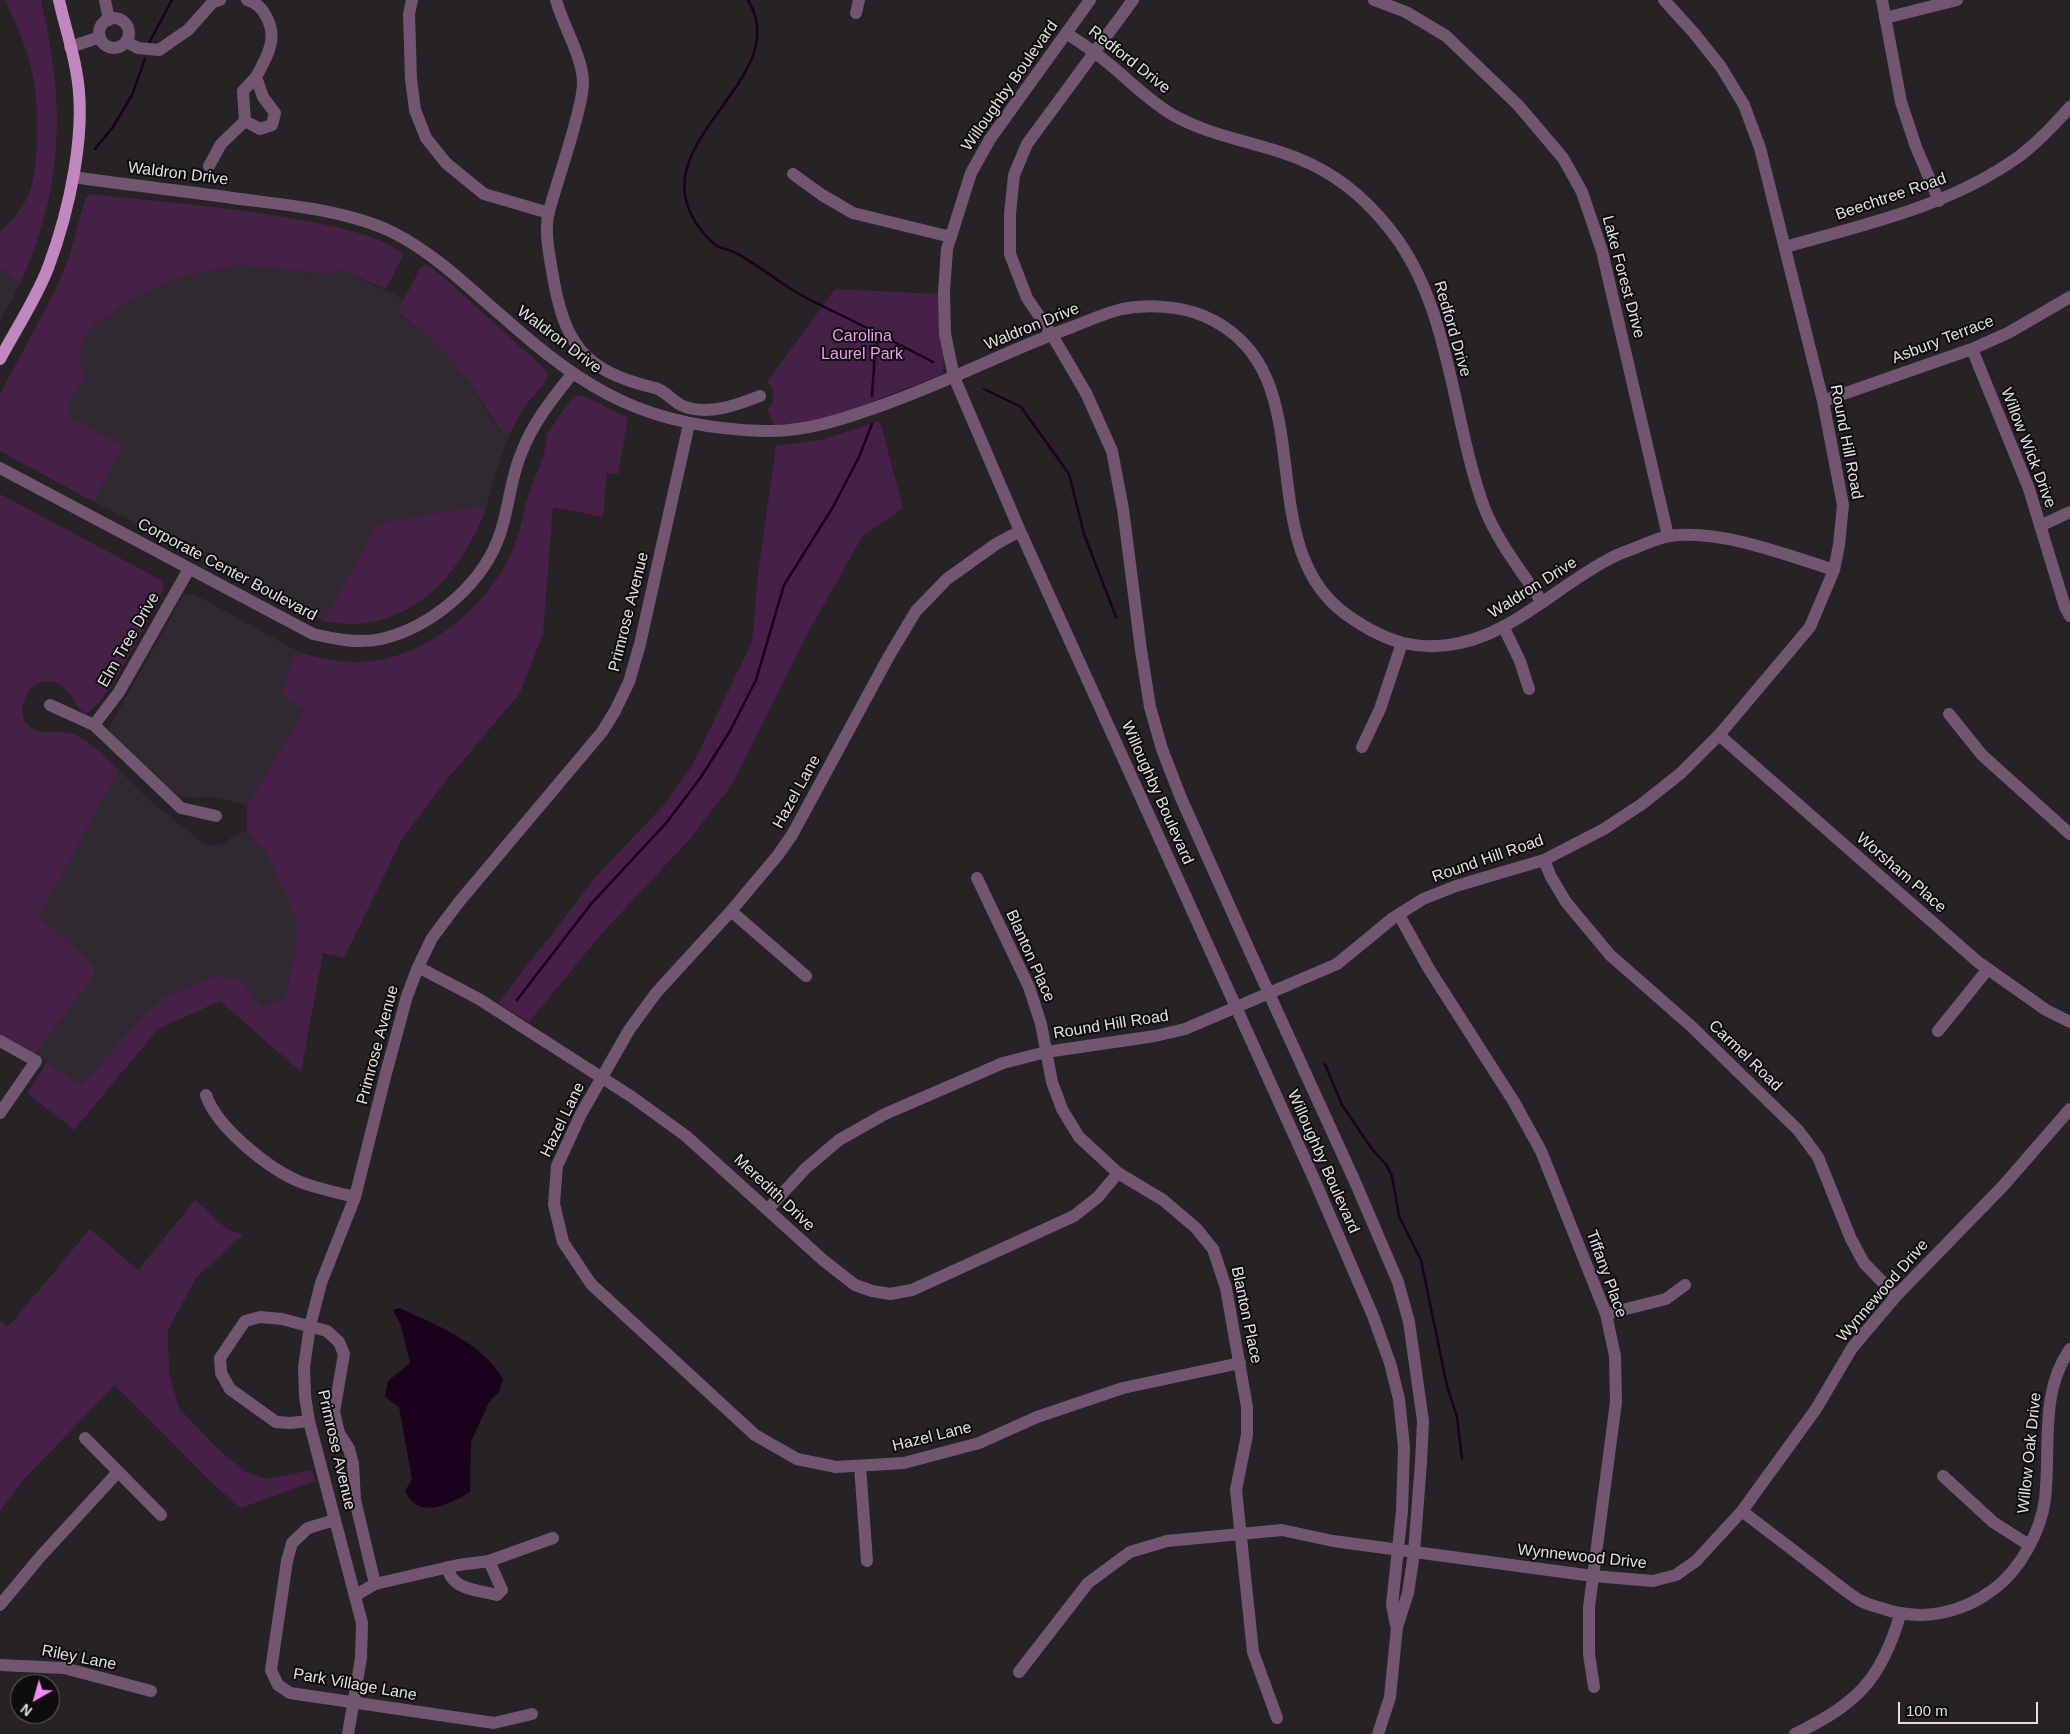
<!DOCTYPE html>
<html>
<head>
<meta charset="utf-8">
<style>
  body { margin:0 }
  #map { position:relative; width:2070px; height:1734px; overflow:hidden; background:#262226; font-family:Helvetica,sans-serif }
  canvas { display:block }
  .north { position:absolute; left:10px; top:1674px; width:50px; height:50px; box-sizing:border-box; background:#0e0c0e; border:1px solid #626062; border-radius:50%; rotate:218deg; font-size:14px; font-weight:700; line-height:20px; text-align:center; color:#e1dfe1 }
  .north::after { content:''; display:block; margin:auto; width:18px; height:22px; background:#f38af2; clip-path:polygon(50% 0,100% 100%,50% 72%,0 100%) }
  .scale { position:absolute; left:1898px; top:1702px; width:140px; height:22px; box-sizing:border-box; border:2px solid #e1dfe1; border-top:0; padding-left:6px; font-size:15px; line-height:18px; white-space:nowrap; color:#e1dfe1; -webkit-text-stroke:4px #0e0c0e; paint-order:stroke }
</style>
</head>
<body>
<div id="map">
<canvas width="2070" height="1734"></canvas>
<div class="north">N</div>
<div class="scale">100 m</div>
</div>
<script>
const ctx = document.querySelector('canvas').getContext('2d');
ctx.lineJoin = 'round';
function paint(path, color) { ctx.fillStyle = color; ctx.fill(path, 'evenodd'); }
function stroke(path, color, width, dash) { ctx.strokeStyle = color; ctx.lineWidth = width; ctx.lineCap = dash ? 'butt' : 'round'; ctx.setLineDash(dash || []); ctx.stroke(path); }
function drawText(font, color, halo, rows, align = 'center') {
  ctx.font = font + ' Helvetica,sans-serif'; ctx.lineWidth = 4; ctx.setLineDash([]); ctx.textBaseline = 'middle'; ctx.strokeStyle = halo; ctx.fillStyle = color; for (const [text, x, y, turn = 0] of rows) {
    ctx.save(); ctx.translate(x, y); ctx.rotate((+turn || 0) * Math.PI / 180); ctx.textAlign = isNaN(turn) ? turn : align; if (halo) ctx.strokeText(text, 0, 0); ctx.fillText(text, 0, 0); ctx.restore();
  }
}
const built = new Path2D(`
  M240 265 327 274 343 270 404 299 397 312 437 343 460 367 500 432 510 433 497 468 485 512 477 506 378 523 323 621 94 502 123 446 69 416 70 400 87 378 79 358 84 339 94 325 132 299 180 277Z
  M0 268 20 284 0 321Z
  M194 594 301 653 293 658 305 709 247 805 213 797 190 798 178 795 161 785 111 735 109 728 183 595Z
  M119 770 149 800 200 841 211 846 221 845 236 834 247 831 267 855 297 922V945L285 997 261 1007 241 979 217 975 165 997 147 1011 82 1085 35 1054 94 975 93 965 39 917Z`);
const green = new Path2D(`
  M5 0H41C65 104 65 185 20 284L0 268V231C13 221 24 206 30 191 40 161 39 102 32 72 26 46 16 23 5 0Z
  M91 194C148 201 373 217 403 255L386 289 343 270 327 274 240 265 180 277 132 299 94 325 84 339 79 358 87 378 70 400 69 416 123 446 94 502 0 451V394L57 287 70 254 85 199Z
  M426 264 449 282 547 371V379L523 409 510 433 501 432C469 378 449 349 397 312L421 267Z
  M835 289 938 294 944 358 943 372 938 376 840 414 808 423 774 425 767 409 773 402V390L767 382Z
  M582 395 628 418 618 474 607 473 603 517 553 507 543 634 520 693 444 783 402 839 344 958 323 953 301 1072 220 1001 158 1029 74 1130 27 1093 47 1062 82 1085 147 1011 165 997 217 975 241 979 261 1007 285 997 297 945V922L267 855 247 831V805L305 709 282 695 293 658 301 653C324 659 347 664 372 661 430 654 490 604 512 551 520 534 523 514 528 496 533 480 549 450 546 435L573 397Z
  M880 421 903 508 862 537 810 629 733 783 690 839 603 932 529 1022 498 1003 600 872 665 804 693 764 752 642 759 566 776 446 820 440Z
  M0 494 163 581 164 588C152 611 105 709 85 714 73 704 70 687 54 682 31 674 11 711 30 727 43 737 56 729 70 733 90 739 104 757 119 770L39 917 94 965V976L35 1054 0 1035Z
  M477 506 485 512C461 569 424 618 357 624 347 625 334 622 323 621L378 523Z
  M195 1200 228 1230 243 1235 196 1278 168 1330 169 1373 179 1408 217 1448 245 1472 266 1479 312 1470 315 1481 241 1508 212 1483 115 1385 26 1477 0 1511V1321L8 1327 90 1229 138 1270Z`);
const water = new Path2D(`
  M399 1308C438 1326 480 1341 503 1379L499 1392 489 1402 471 1442 470 1492C450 1504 418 1521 405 1491L412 1479 399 1407 385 1397 388 1381 410 1363 401 1326 393 1310Z`);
const stream = new Path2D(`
  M748 0C800 85 616 150 713 243 719 249 727 249 734 252 741 255 747 260 754 264 767 272 778 281 791 289 808 300 827 308 845 317 875 332 904 347 933 362
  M149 43 172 0
  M95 149 113 127 132 95 145 59
  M984 389 1021 407 1069 474 1084 534 1116 617
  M872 396 875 353 879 334
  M517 1000 591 904 667 822 701 777 730 731 756 680 784 585 833 507 859 457 872 424
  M1325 1064 1342 1105 1372 1149 1387 1166 1392 1176 1399 1216 1421 1260 1447 1386 1457 1417 1462 1459`);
const minor = new Path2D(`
  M105 0 109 20
  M412 0 409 14 411 79 415 110 426 138 446 163 484 194 549 213
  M556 0C563 26 583 57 583 83 583 95 579 108 576 120 568 151 558 180 549 211 544 230 549 252 552 271 564 343 582 371 655 388 665 390 673 402 683 406 708 416 737 405 760 396
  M1090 0 990 139 971 173 947 249 944 292 945 334 954 377 1020 531 1314 1179 1373 1316 1390 1363 1399 1399 1404 1447 1402 1511 1392 1605 1396 1625
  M1133 0 1027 144 1014 175 1010 214V254L1027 298 1052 335 1086 393 1112 451 1123 509 1141 650 1150 707 1162 749 1181 798 1251 954 1356 1184 1398 1282 1409 1322 1423 1421 1421 1462 1414 1553 1408 1593 1397 1627 1390 1697 1378 1734
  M1374 0 1406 12 1446 36 1518 105 1563 158 1582 192 1602 251 1668 536
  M1882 0 1901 102 1916 147 1939 201
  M856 13 859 0
  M1885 18 1957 0
  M99 33a15 15 0 1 1 30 0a15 15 0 1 1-30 0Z
  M1066 33C1083 44 1099 55 1114 68 1134 85 1151 102 1173 115 1212 137 1256 142 1297 158 1333 172 1364 197 1388 227 1451 303 1451 417 1484 507 1497 541 1522 572 1542 602
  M127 42 138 48 159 50 188 30 213 2 220 0
  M70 47 100 37
  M245 121 260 129 272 125 275 113 263 97 256 77C267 57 278 39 267 18 262 8 257 3 247 0
  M245 121 243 91 256 77
  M209 166 221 144 245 121
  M793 174 822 195 853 213 951 237
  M73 177C129 185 184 191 240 199 289 205 350 211 394 233 435 254 467 286 502 316 587 392 648 428 765 431 805 432 840 420 877 407 944 384 1006 351 1072 327 1088 321 1105 313 1122 309 1147 304 1181 306 1204 316 1330 370 1245 543 1347 615 1364 627 1383 638 1403 643 1489 662 1543 593 1611 558 1620 553 1631 550 1640 546 1650 542 1660 537 1670 536 1720 529 1787 555 1834 570
  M1785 247C1867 224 1951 206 2021 155 2039 141 2055 124 2070 107
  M1972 349 2029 489 2065 607 2070 616
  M1823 401 1972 349 2008 333 2070 297
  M0 468 313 634C335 639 358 644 381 639 429 628 478 588 497 542 509 514 509 482 521 454 532 424 552 399 572 374
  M2040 526 2070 512
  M1020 531 996 544 947 579 916 611 889 656 792 835 778 855 731 911 656 993 629 1030 581 1114 557 1166 554 1204 563 1242 591 1284 755 1435 797 1459 836 1467 904 1463 979 1443 1037 1417 1123 1388 1240 1363
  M1504 628 1520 661 1529 689
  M50 705 94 725 181 808 216 816
  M1949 714 1982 755 2070 834
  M94 725 119 692 189 569
  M1719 735 1978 962 2046 1010 2070 1022
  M1362 747 1380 709 1402 643
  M1544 860 1551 877 1566 902 1610 955 1691 1026 1798 1130 1818 1157 1851 1239 1864 1263 1896 1296
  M977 878 1029 987 1041 1024 1052 1082 1062 1109 1079 1137 1118 1173 1163 1200 1196 1228 1213 1249 1226 1288 1247 1407V1435L1236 1490 1253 1652 1277 1718
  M731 911 806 976
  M1399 915 1429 969 1514 1102 1541 1151 1606 1314 1615 1356 1616 1402 1589 1607V1654L1594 1687
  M418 967 479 999 632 1097 686 1136 823 1260 855 1285 872 1291 890 1294 912 1290 1074 1216 1098 1197 1118 1173
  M1938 1031 1988 969
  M0 1041 36 1061 0 1113
  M206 1095C217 1128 271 1171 303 1183 320 1189 338 1193 355 1197
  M768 1209 806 1168 839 1140 885 1114 1003 1063 1046 1052 1155 1036 1185 1029 1337 964 1393 918 1423 899 1456 886 1544 860 1604 829 1642 804 1681 773 1719 735 1810 627 1834 570 1839 545 1843 505 1823 401 1760 148 1744 105 1721 67 1694 33 1664 0
  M1606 1314 1666 1299 1685 1285
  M309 1421 291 1423 276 1422 230 1389 221 1373 220 1358 245 1321 260 1317 282 1319 327 1331 339 1342 344 1354 334 1412 339 1433 349 1449 353 1464 355 1500 375 1584
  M85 1438 161 1515
  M860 1466 867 1561
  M1943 1476 1993 1522 2029 1545
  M1742 1511C1765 1529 1788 1546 1811 1564 1827 1576 1842 1589 1859 1600 1866 1604 1874 1606 1881 1608 1920 1622 1961 1614 1994 1589 2020 1570 2041 1531 2045 1499 2051 1449 2039 1393 2070 1349
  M335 1520 308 1528 292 1543 287 1561 271 1670 278 1685 290 1693 494 1723 532 1714
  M448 1567C450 1590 479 1590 497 1595L502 1590 489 1561
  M356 1595 375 1584 458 1565 489 1561 553 1538
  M0 1605 40 1557 118 1472
  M0 1665 64 1668 151 1691
  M1019 1672 1088 1583 1130 1552 1167 1541 1282 1530 1333 1541 1593 1576 1653 1581 1676 1575 1696 1561 1742 1511 1816 1409 1852 1348 1896 1296 2003 1186 2070 1109
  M348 1734 361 1658 362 1623 309 1421 305 1396 304 1367 310 1326 321 1283 355 1197 385 1077 407 996 418 967 432 938 459 902 602 732 615 711 629 682 640 644 689 424
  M1795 1734C1855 1705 1881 1681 1900 1615`);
const major = new Path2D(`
  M0 359C16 329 36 299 48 268 69 212 88 130 76 70 72 47 64 23 59 0`);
const streetNames = [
  ["Redford Drive",1129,60,38],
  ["Willoughby Boulevard",1010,86,-55],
  ["Waldron Drive",178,174,7],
  ["Beechtree Road",1891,197,-19],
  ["Lake Forest Drive",1623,277,75],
  ["Waldron Drive",1032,327,-22],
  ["Redford Drive",1452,329,74],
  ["Waldron Drive",559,340,37],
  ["Asbury Terrace",1943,340,-21],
  ["Round Hill Road",1846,442,79],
  ["Willow Wick Drive",2028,448,69],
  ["Corporate Center Boulevard",227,570,28],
  ["Waldron Drive",1533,588,-32],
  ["Primrose Avenue",629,612,-76],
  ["Elm Tree Drive",129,640,-60],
  ["Hazel Lane",797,792,-61],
  ["Willoughby Boulevard",1157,793,66],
  ["Round Hill Road",1488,859,-19],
  ["Worsham Place",1901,873,41],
  ["Blanton Place",1030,956,66],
  ["Round Hill Road",1111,1025,-9],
  ["Primrose Avenue",378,1045,-75],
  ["Carmel Road",1745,1056,44],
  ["Hazel Lane",563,1120,-64],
  ["Willoughby Boulevard",1323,1162,66],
  ["Meredith Drive",774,1193,43],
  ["Tiffany Place",1606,1274,70],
  ["Wynnewood Drive",1883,1291,-49],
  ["Blanton Place",1246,1315,78],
  ["Hazel Lane",932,1437,-14],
  ["Primrose Avenue",336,1450,77],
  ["Willow Oak Drive",2030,1453,-84],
  ["Wynnewood Drive",1582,1557,6],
  ["Riley Lane",79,1658,11],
  ["Park Village Lane",355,1685,10]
];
const parkNames = [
  ["Carolina",862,337],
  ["Laurel Park",862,355]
];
paint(built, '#312931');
paint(green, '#472047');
paint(water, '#1c011c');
stroke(stream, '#1c011c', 2.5);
stroke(minor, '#725671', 12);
stroke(major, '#c088bf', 12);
drawText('16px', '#e1dfe1', '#0e0c0e', streetNames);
drawText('16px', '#f19bef', '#0e0c0e', parkNames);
</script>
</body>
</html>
